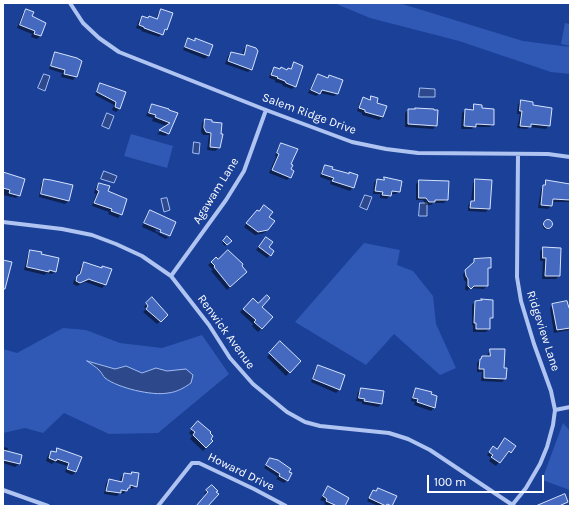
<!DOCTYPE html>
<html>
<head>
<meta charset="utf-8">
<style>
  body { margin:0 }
  #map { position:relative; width:573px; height:509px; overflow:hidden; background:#1b4098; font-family:Karla,sans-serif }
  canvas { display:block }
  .frame { position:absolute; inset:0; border:4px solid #fff; pointer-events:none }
  .scale { position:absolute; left:427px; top:475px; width:117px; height:18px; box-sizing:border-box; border:2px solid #fff; border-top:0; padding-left:5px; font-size:12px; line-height:14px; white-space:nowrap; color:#fff; -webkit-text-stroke:3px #1b4098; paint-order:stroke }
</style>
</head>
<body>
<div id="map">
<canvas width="573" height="509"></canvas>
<div class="frame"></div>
<div class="scale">100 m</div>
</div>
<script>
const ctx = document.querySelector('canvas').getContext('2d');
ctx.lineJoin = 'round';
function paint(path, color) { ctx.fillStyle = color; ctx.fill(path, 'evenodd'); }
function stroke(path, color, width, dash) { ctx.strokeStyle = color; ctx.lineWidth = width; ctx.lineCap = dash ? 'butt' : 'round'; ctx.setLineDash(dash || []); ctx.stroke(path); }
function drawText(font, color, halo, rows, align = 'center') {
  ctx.font = font + ' Karla,sans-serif'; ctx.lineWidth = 4; ctx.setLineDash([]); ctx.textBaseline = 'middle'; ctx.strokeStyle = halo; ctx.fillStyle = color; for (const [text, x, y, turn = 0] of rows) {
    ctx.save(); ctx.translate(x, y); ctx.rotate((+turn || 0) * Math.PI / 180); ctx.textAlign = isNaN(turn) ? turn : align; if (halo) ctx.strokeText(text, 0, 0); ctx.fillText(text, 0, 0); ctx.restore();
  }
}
const green = new Path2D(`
  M334 3H399L523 41 570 47V74L551 72 459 41 370 18Z
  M565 23 570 24V46L561 44Z
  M131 134 173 146 167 168 124 156Z
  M364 243 400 250 397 265 413 271 433 296 436 324 456 368 440 375 394 334 366 365 295 322Z
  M63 328 86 330 120 343 162 348 202 335 229 374 158 433 109 434 64 413 43 433 25 428 3 433V349L17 353ZM88 362 115 369 126 366 142 373 156 368 167 371 176 370 131 389 112 382 104 377 99 370Z
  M563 423 570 431V490L542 480Z`);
const water = new Path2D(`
  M44 74 50 76 45 91 38 88Z
  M420 88 435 89V97H419Z
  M107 113 114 116 109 129 102 126Z
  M194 142 200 143 199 154 193 153Z
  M104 171 117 176 114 183 101 179Z
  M365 195 372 197 367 210 360 207Z
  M167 198 170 210 164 212 161 199Z
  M420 203H427V216H419Z
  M87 361 115 369 126 366 142 373 156 368 167 371 186 369 193 375 191 383C184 388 177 392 168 393 152 396 118 388 105 378 103 376 102 373 99 370 96 367 91 364 87 361Z`);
const shadow = new Path2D(`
  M26 10 31 16 45 23 40 36 37 39 31 37 32 34 17 28 23 13Z
  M161 10 166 29 159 37 141 31 142 30 136 28 139 20 142 17 156 20 158 13Z
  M189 39 194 41 196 40 211 45 208 56 205 59 183 50 186 43Z
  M247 46 251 69 248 72 225 64 228 56 231 53 242 55 244 49Z
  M56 54 76 76 73 80 61 77 62 73 49 69 53 57Z
  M294 63 295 86 292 89 283 86 282 84 275 82V80L269 78 271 71 274 68 286 70 288 69H290Z
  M318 75 327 79 329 76 337 93 334 96 320 93 316 96 308 93 315 79Z
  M101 84 124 92 119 109 116 112 112 110 114 105 95 95 98 87Z
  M371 97 383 117 379 120 362 115V113L357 111 360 102 363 99 368 100Z
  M521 101 532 106 549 125 546 129 529 127 527 129 517 128 520 114H517L518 104Z
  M152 105 176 114 169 133 165 136 157 134 167 126 152 121 153 118 146 116 149 109Z
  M474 105 481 109 493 124 490 127H474L472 129H461L462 113 465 110 471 111Z
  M408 110 436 126 433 129 405 127V113Z
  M205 120 219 148 215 151 207 150 209 135H203L201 132 202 123Z
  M281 144 290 165V177L287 180 269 173 276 157 275 156 278 147Z
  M326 166 331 170 348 174 350 173 353 187 350 191 330 184 331 181 320 177 322 169Z
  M3 173 19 195 16 198 3 195Z
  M384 178 399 191 396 194H391L387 199 380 198V194H373L374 183 377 180 381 181Z
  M45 180 68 201 65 204 39 197 41 184Z
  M476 180 489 208 486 212 468 211V206L471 202 473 183Z
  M419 181 447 200 444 203H433L431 205H426L423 200H416V184Z
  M547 181 570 186V202H551V206L548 209 538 208 541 189Z
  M99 184 107 192 121 214 118 218 108 214 109 212 92 206 96 194 94 193 96 187Z
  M150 211 175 222 169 236 156 229 155 231 168 237 166 239 158 235V234L142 227 147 214Z
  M254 214 267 217V230L264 233 255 235 244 227Z
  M542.5 225a4.5 4.5 0 1 1 9 0a4.5 4.5 0 1 1-9 0Z
  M227 238 230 241 225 246 222 243Z
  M263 242 268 247 270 255 267 258 256 250Z
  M544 248 559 276 556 279H542L543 261H540V251Z
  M31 251 40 255 56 271 52 274 46 273 45 275 24 270 28 254Z
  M216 258 218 260 240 266 246 272 227 290 211 271 213 270 208 265Z
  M475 260 490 267 487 270V285L484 289 470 288 467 291 465 289 466 282 464 280 463 274 472 266V263Z
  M85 263 101 269 103 267 105 285 102 288 88 283 85 282 77 286 73 284 74 280 78 277 81 266Z
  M152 298 167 315 157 324 143 312 146 309 144 307Z
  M253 299 272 318 258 332 252 326 253 324 240 312Z
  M475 302 492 318 489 320V329L486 332H473V325H472V305Z
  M553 305 570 311 569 330 554 333 550 308Z
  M280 343 300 361 286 376 267 357Z
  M491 350 503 369 505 379 502 382 481 381 482 372H477V363L482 357H487L488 353Z
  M319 366 339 390 336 393 311 382 315 369Z
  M361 389 383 392 381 404 378 407 362 404V402L356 401 358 392Z
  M416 390 434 408 431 411 414 405 415 402 411 401 413 393Z
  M198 422 206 448 203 451 190 439 192 436 189 433Z
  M514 446 507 455 505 454 496 466 489 461 491 458 487 455 490 451Z
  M3 447 8 448 7 452 21 456 19 464 15 467 3 463Z
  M58 449 81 457 76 472 72 475 65 472 67 466 54 462 52 464 46 461 48 455 51 452 54 453Z
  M270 459 288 472 287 480 284 483 276 479 278 477 264 468Z
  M132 473 136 486 132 489 128 488 123 494 119 493 117 496 104 494 106 483 109 480 120 482 121 477 124 474 130 475Z
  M212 486 209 503 210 504 208 506H197L206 496 204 494Z
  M328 488 344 506H328L324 504 325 502 320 500Z
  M373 491 391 505 378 506 367 501Z`);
const building = new Path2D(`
  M26 9 34 12 32 16 46 23 41 36 34 34 35 31 20 25Z
  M161 9 173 13 167 30 165 29 163 35 144 28V27L139 25 142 16 148 18 149 16 157 19Z
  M188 38 195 41V38L213 45 209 56 185 47Z
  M247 45 256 48 258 51 252 70 228 61 231 52 244 55Z
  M55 52 77 58 82 61 77 77 64 74 65 70 51 66Z
  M294 62 303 66 296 87 286 83 285 81 277 78 278 77 271 75 274 67 280 69 281 67 287 70 288 68 291 69Z
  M318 74 328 78 329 75 343 80 338 94 322 90 320 94 311 90Z
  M100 83 126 92 120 109 115 107 116 102 97 92Z
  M371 96 378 98 377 103 387 106 383 117 365 112V110L359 108 363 97 370 100Z
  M521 100 533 102V105L552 108 550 126 531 124V127L520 126 522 111H520Z
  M152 104 169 109V110L178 113 169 134 159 130 170 123 155 117 156 115 149 113Z
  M474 104 482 105V108L494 109V125L476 124V127L464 126 465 109 473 110Z
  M415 108 434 109V110H438L437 126 408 124V109H415Z
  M205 119 212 120V122L222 123 221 134H223L220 148 210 147 211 133 206 132 204 128Z
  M281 143 298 149 291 164 293 165 291 169 294 171 291 178 272 170 279 154 277 153Z
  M325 165 333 167 332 169 347 173 349 174V172L358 175 354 188 332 181 334 178 322 174Z
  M3 172 25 179 20 196 9 193 10 190 3 188Z
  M384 177 402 181 400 192 392 191 391 196 382 195 383 192 375 191 377 179 384 180Z
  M44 179 51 180 73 185 69 201 41 194Z
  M475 179 492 180 490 209 470 208 471 201H474Z
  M419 180 449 181 448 200H435V202H429L426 198H419Z
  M546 180 570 184V200L553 199 552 206 541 205 543 185H545Z
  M99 183 110 186 108 191 127 199 122 215 111 211 112 209 94 203 99 191 97 190Z
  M264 205 273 212 269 217 275 221 268 230 258 232 246 223 257 210 259 211Z
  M150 210 176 222 170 236 160 232 161 230 144 223Z
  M543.5 224a4.5 4.5 0 1 1 9 0a4.5 4.5 0 1 1-9 0Z
  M227 236 232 241 227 245 223 241Z
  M266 237 273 242 269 247 274 251 271 256 259 247Z
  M543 247 561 248 560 276H545L546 258H543Z
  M30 250 42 252 41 254 59 258 56 272 49 270V272L27 267Z
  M228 250 243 264 242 266 247 272 230 287 214 267 215 266 211 262 216 257 218 259Z
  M491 258V268H488V286H474L471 289 468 286V279L466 276 465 270 474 262V259Z
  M3 260 12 262 5 289H3Z
  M84 262 102 268V266L112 269 106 285 91 280 89 279 80 283 76 281 77 276 80 274Z
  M267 295 270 298 262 307 273 317 262 329 254 322 256 320 243 309 253 298 258 303Z
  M152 297 168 315 161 322 146 309 148 306 146 303Z
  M481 299 493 300V318H490V329H476V323H474L475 301 482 300Z
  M567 301 569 308 570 307V328L557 330 552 304Z
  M280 341 301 361 290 373 269 353Z
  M490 349H505L504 368H507L506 379 484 378V369H479L480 359H481L482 356H490Z
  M318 365 345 375 340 390 313 379Z
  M361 388 384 391 382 404 364 401 365 399 359 398Z
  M416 388 432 392 431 394 437 396 435 408 417 402 418 399 413 398Z
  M198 421 211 432 210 433 213 436 211 439 213 441 206 448 193 435 195 432 191 429Z
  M505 438 516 446 511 453 509 451 500 463 491 457 493 455 489 452 493 446 497 449Z
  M57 448 82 457 76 472 67 469 69 463 57 459 56 461 49 458 51 451 56 452Z
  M3 450 22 455 20 464 3 460Z
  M270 458 278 460 291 469 289 472 292 473 288 481 279 476 280 474 266 465Z
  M132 472 139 473 137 487 130 485V488H128L127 491 121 490V493L106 491 109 479 122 482 124 473 131 474Z
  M212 485 218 491 216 492 219 494 208 506H196L208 492 206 490Z
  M328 486 349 498 345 506H337L326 501 327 499 323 496Z
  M378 488 397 496 392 506 387 504 386 506 369 498 373 490 376 491Z
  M565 494 568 502 559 506H536Z`);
const minor = new Path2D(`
  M70 3 83 23 99 38 119 52 266 110 352 142 386 149 418 153 548 154 570 157
  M3 222 62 229 92 235 116 244 142 256 171 276 209 325 230 358 253 384 287 412 305 422 320 426 389 433 408 439 430 450 514 506
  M171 276 226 200 244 171 266 110
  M555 410 570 407
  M3 490 48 506
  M513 504 526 488 540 464 547 447 553 425 555 410 551 391 534 344 521 301 517 277 518 154
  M158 506 192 463H199L254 489 286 506`);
const streetNames = [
  ["Salem Ridge Drive",309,114,20],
  ["Agawam Lane",216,191,-58],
  ["Ridgeview Lane",543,331,72],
  ["Renwick Avenue",226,332,54],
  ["Howard Drive",241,472,26]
];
paint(green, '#2f59b5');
paint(water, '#2d498b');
stroke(water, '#a2bdf2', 1);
paint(shadow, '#0007');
paint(building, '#4469bf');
stroke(building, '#d6e2fb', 1);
stroke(minor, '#afc4f0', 4);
drawText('12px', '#fff', '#1b4098', streetNames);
</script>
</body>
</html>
